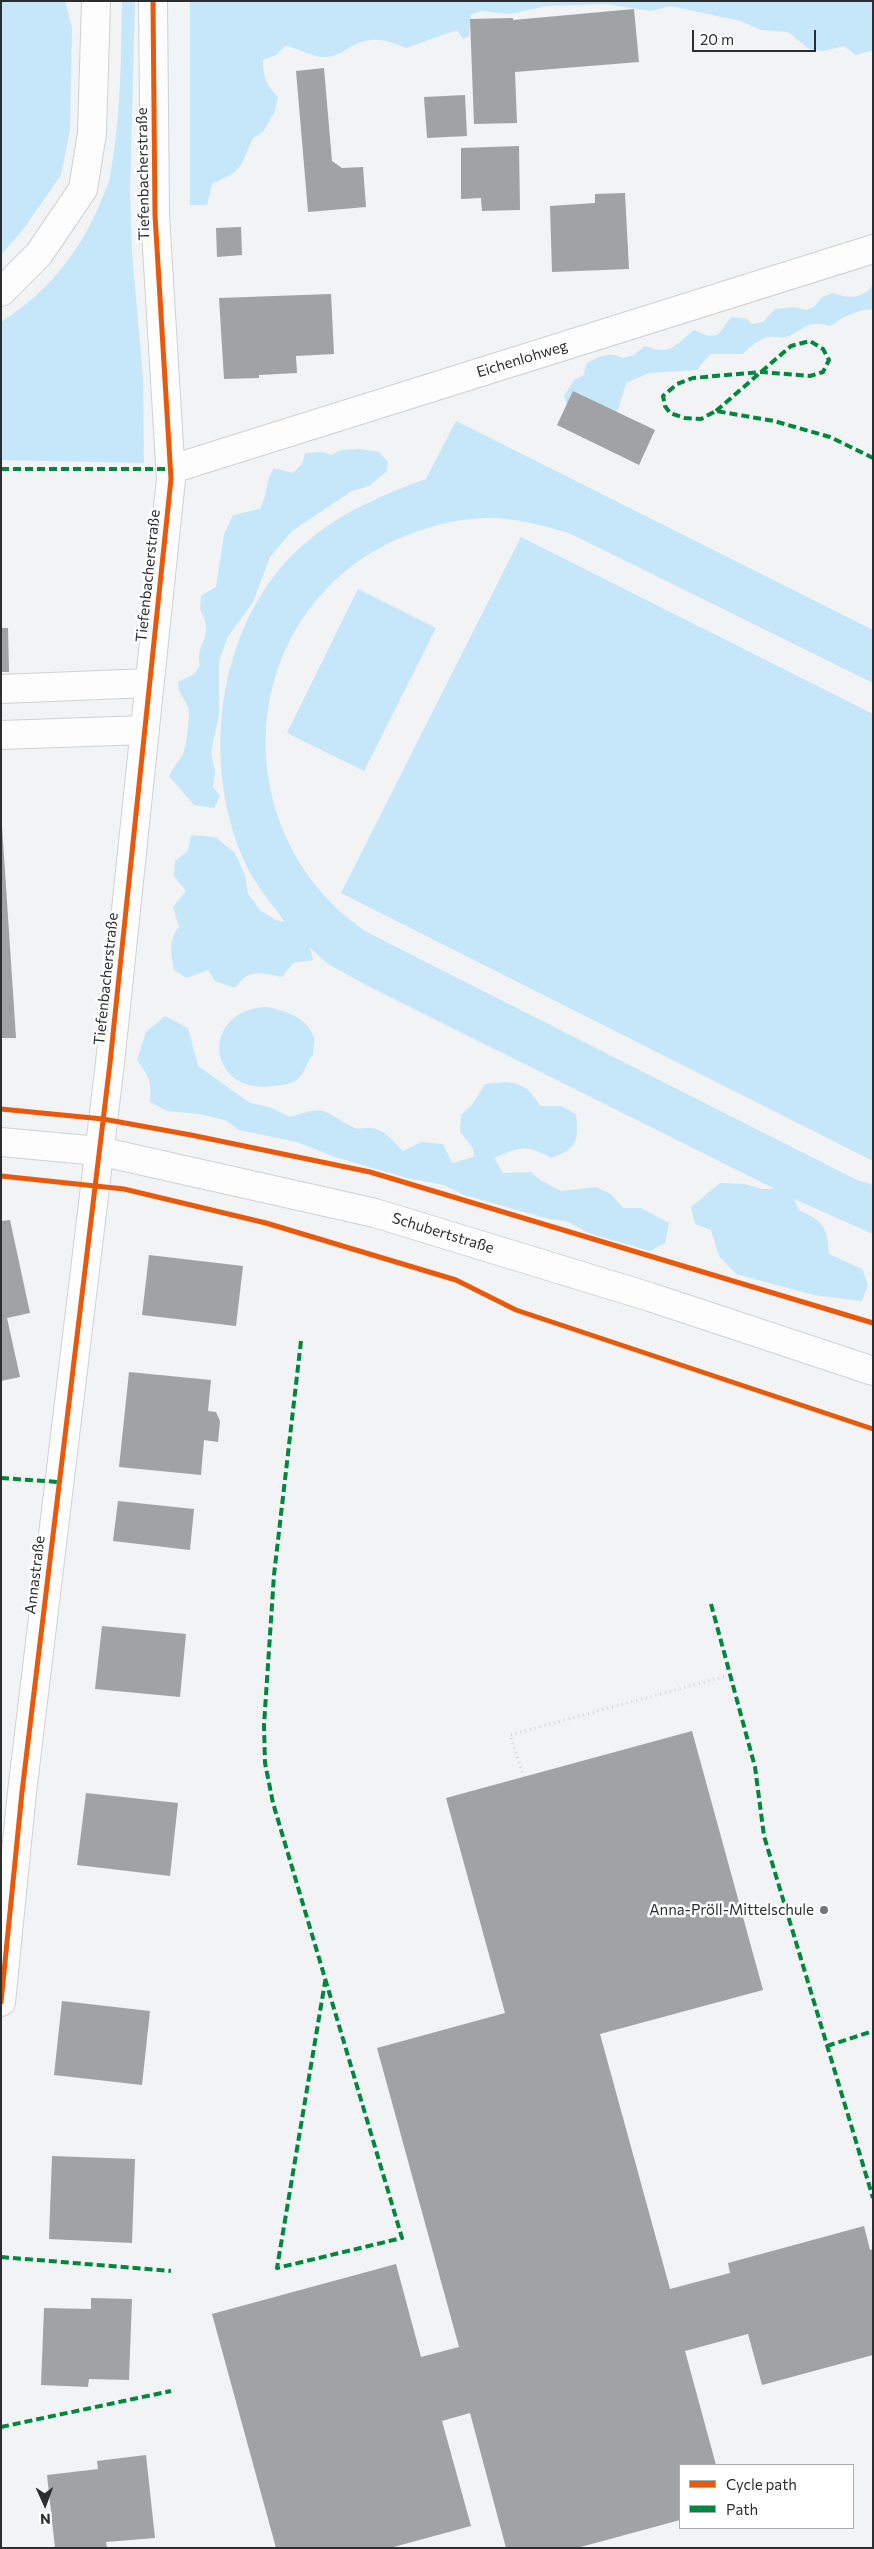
<!DOCTYPE html>
<html>
<head>
<meta charset="utf-8">
<style>
  body { margin:0 }
  #map { position:relative; width:874px; height:2549px; overflow:hidden; background:#f1f3f5; font-family:Commissioner,sans-serif }
  canvas { display:block }
  .frame { position:absolute; inset:0; border:2px solid #2b2d2e; pointer-events:none }
  .legend { position:absolute; left:679px; top:2464px; width:175px; height:65px; box-sizing:border-box; background:#fff; border:1px solid #aaabab; margin:0; padding:6px 9px; list-style:none; font-size:15px; color:#2b2d2e }
  .legend li { display:flex; align-items:center; gap:10px; height:25px }
  .legend b { width:25px; border:1px solid #aaabab }
  .north { position:absolute; left:20px; top:2479px; width:50px; height:50px; -webkit-text-stroke:4px #fff; paint-order:stroke; rotate:178deg; font-size:14px; font-weight:700; line-height:20px; text-align:center; color:#2b2d2e }
  .north::after { content:''; display:block; margin:auto; width:18px; height:22px; background:#2b2d2e; clip-path:polygon(50% 0,100% 100%,50% 72%,0 100%) }
  .scale { position:absolute; left:692px; top:30px; width:124px; height:22px; box-sizing:border-box; border:2px solid #2b2d2e; border-top:0; padding-left:6px; font-size:15px; line-height:18px; white-space:nowrap; color:#2b2d2e; -webkit-text-stroke:4px #fff; paint-order:stroke }
</style>
</head>
<body>
<div id="map">
<canvas width="874" height="2549"></canvas>
<div class="frame"></div>
<ul class="legend">
<li><b style="height:6px;background:#e8590c"></b>Cycle path</li>
<li><b style="height:6px;background:#00873e"></b>Path</li>
</ul>
<div class="north">N</div>
<div class="scale">20 m</div>
</div>
<script>
const ctx = document.querySelector('canvas').getContext('2d');
ctx.lineJoin = 'round';
function paint(path, color) { ctx.fillStyle = color; ctx.fill(path, 'evenodd'); }
function stroke(path, color, width, dash) { ctx.strokeStyle = color; ctx.lineWidth = width; ctx.lineCap = dash ? 'butt' : 'round'; ctx.setLineDash(dash || []); ctx.stroke(path); }
function drawText(font, color, halo, rows, align = 'center') {
  ctx.font = font + ' Commissioner,sans-serif'; ctx.lineWidth = 5; ctx.setLineDash([]); ctx.textBaseline = 'middle'; ctx.strokeStyle = halo; ctx.fillStyle = color; for (const [text, x, y, turn = 0] of rows) {
    ctx.save(); ctx.translate(x, y); ctx.rotate((+turn || 0) * Math.PI / 180); ctx.textAlign = isNaN(turn) ? turn : align; if (halo) ctx.strokeText(text, 0, 0); ctx.fillText(text, 0, 0); ctx.restore();
  }
}
const green = new Path2D(`
  M1 1H65L72 28 70 130 61 175 22 231 1 255Z
  M122 1H135L130 192 132 253 143 377 144 463 1 460V322C47 293 81 251 101 201 104 193 109 184 110 176 121 119 121 59 122 1Z
  M190 1H873V50L856 55 844 46 823 51 809 49 788 32 761 30 741 21 670 6 651 11 606 4 547 6 509 14 482 11 471 14 469 36 463 39 457 30 406 48C387 40 373 36 354 45 343 50 338 57 326 57 311 58 299 47 285 46L276 55 263 60C263 77 266 85 278 97L275 111 263 132 253 138 241 165 234 173 212 184 207 205H190Z
  M873 285V309C855 310 844 317 830 326 807 320 808 327 789 336 783 339 776 336 769 337 758 339 750 347 743 354H710L697 370 649 373 626 383 618 410 605 418 569 411 564 396 574 380 583 376 587 363C599 356 610 351 623 358L634 355 645 346C671 356 674 346 694 330L708 336 718 335 731 317 747 319 752 324 763 322 775 309 795 307 806 310 814 307 822 297 833 293C848 299 863 299 873 285Z
  M456 421 873 630V683L569 533C542 525 512 517 484 518 455 519 426 527 400 538 243 606 221 812 349 919 360 929 375 936 388 943L857 1180 873 1185V1234L794 1199 799 1210C824 1222 827 1226 829 1254L862 1269 868 1285 862 1301 814 1295 736 1274 719 1256 711 1230 695 1224 691 1207 720 1183 745 1184 761 1189H775L366 985 328 964 310 948 313 960 293 963 282 977C259 973 250 968 235 988L215 981 208 970 186 978 174 970C171 955 168 939 179 927L173 907 186 891 174 876 175 861 188 851 191 835 215 837 235 853 245 875 248 894 261 911 276 920 285 922C269 900 252 881 242 856 200 755 219 619 303 545 339 513 382 495 426 479Z
  M359 449 379 452 388 462 387 471 369 486 352 491 292 531 270 557 253 602 227 638 219 662V715L211 752 215 772 213 787 220 796 214 808 194 805 169 776C173 768 177 763 182 756 186 751 191 713 188 707 184 697 178 694 178 682L194 674 200 665C195 650 208 640 206 626 204 611 197 614 202 595L216 587 224 534 233 515 260 509C269 493 264 483 274 468L293 473 302 464 305 453 322 452 331 455 341 450Z
  M521 537 873 714V1161L341 893Z
  M358 589 436 628 364 771 287 733Z
  M265 1007C284 1010 308 1017 314 1038 315 1043 313 1050 313 1055 307 1061 305 1072 299 1078 293 1084 282 1085 274 1086 208 1096 198 1012 265 1007Z
  M165 1016 188 1028 198 1066 250 1103 269 1107 290 1117C330 1104 321 1112 355 1128 360 1130 366 1127 371 1128 384 1129 394 1142 403 1151L421 1142 443 1144 452 1163 474 1157 473 1148 460 1132 461 1115 472 1105 485 1084C511 1080 527 1081 540 1106H561L576 1114C579 1141 577 1149 551 1158 525 1144 521 1147 494 1158L503 1173 531 1172 540 1180 561 1191 596 1187 611 1194 623 1208H641L669 1223 665 1243 650 1251 591 1234 566 1221 549 1219 464 1195 444 1185 407 1178 335 1157 297 1142 239 1130 225 1120 199 1114 167 1111 150 1102C152 1082 149 1076 137 1060L146 1032Z`);
const building = new Path2D(`
  M634 9 639 62 515 72 517 123 474 124 470 19 513 18V20Z
  M324 68 332 161 342 168 363 167 366 207 308 212 296 71Z
  M465 95 467 136 427 138 424 97Z
  M519 146 520 210 482 211 481 198 461 199V148Z
  M625 193 629 269 552 272 550 206 595 203V194Z
  M241 227 242 255 217 257 216 228Z
  M331 294 334 354 296 356 297 373 259 375V378L224 379 219 298Z
  M573 391 655 430 639 465 557 425Z
  M1 628H8L9 672H1Z
  M1 811 16 1038H1Z
  M10 1220 30 1313 7 1318 20 1377 1 1381V1221Z
  M149 1255 243 1266 236 1326 142 1315Z
  M129 1372 211 1380 208 1411 216 1412 220 1421 218 1442 204 1440 201 1475 119 1467Z
  M118 1501 194 1509 190 1550 113 1541Z
  M102 1626 186 1634 180 1697 95 1689Z
  M692 1731 763 1990 600 2034 670 2289 730 2273 728 2263 864 2226 870 2250 873 2249V2355L762 2385 748 2334 685 2351 716 2465H680V2520L577 2548H506L470 2413 442 2421 471 2526 390 2548H276L212 2314 396 2264 421 2357 459 2347 377 2048 505 2013 446 1798Z
  M86 1793 178 1803 170 1876 77 1865Z
  M62 2001 150 2011 142 2085 54 2075Z
  M52 2156 135 2159 132 2243 49 2239Z
  M91 2298 132 2299 129 2380 89 2379 88 2387 41 2385 44 2308 91 2309Z
  M146 2455 155 2538 106 2542 107 2548H55L47 2475 98 2469 97 2461Z`);
const path = new Path2D(`
  M524 1777 510 1735 730 1675`);
const minor = new Path2D(`
  M1 292 39 254 83 189 92 133 96 1
  M172 469 873 249
  M1 689 149 683
  M1 735 145 730
  M1 1142 99 1151 375 1213 650 1297 873 1371
  M1 2002 22 1792 110 1063 171 479 155 215 153 1`);
const quiet = new Path2D(`
  M716 411 791 346 810 341 823 349 829 360 823 372 810 376 761 372 693 378 677 384 663 396 665 406 670 413 685 418 701 419 716 411 774 421 830 437 873 458
  M1 469H172
  M301 1341 274 1575 264 1725 265 1763 273 1803 402 2238 277 2268 326 1976
  M1 1478 58 1482
  M711 1604 755 1767 764 1836 873 2198
  M827 2046 873 2031
  M1 2257 171 2271
  M1 2427 171 2391`);
const cycleway = new Path2D(`
  M1 1109 103 1119 191 1135 370 1172 873 1323
  M1 1176 124 1189 266 1223 456 1280 516 1310 873 1429
  M1 2002 22 1792 110 1063 171 479 155 215 153 1`);
const markers = [
  [824,1910,5,"#707274"]
];
const streetNames = [
  ["Tiefenbacherstraße",143,174,-91],
  ["Eichenlohweg",522,359,-17],
  ["Tiefenbacherstraße",148,576,-84],
  ["Tiefenbacherstraße",106,979,-84],
  ["Schubertstraße",443,1233,17],
  ["Annastraße",35,1575,-83]
];
const poiNames = [
  ["Anna-Pröll-Mittelschule",814,1910]
];
paint(green, '#c6e6f9');
paint(building, '#a1a2a3');
stroke(minor, '#cfd1d2', 30);
stroke(path, '#d2d3d3', 3, [1, 4]);
stroke(minor, '#fdfdfe', 28);
stroke(quiet, '#00873e', 4, [8, 4]);
stroke(cycleway, '#e8590c', 5);
for (const [x, y, r, color] of markers) { const dot = new Path2D(); dot.arc(x, y, r, 0, 2 * Math.PI); ctx.fillStyle = color; ctx.fill(dot); stroke(dot, '#fff', 2); }
drawText('15px', '#2b2d2e', '#fff', streetNames);
drawText('15px', '#2b2d2e', '#fff', poiNames, 'right');
</script>
</body>
</html>
